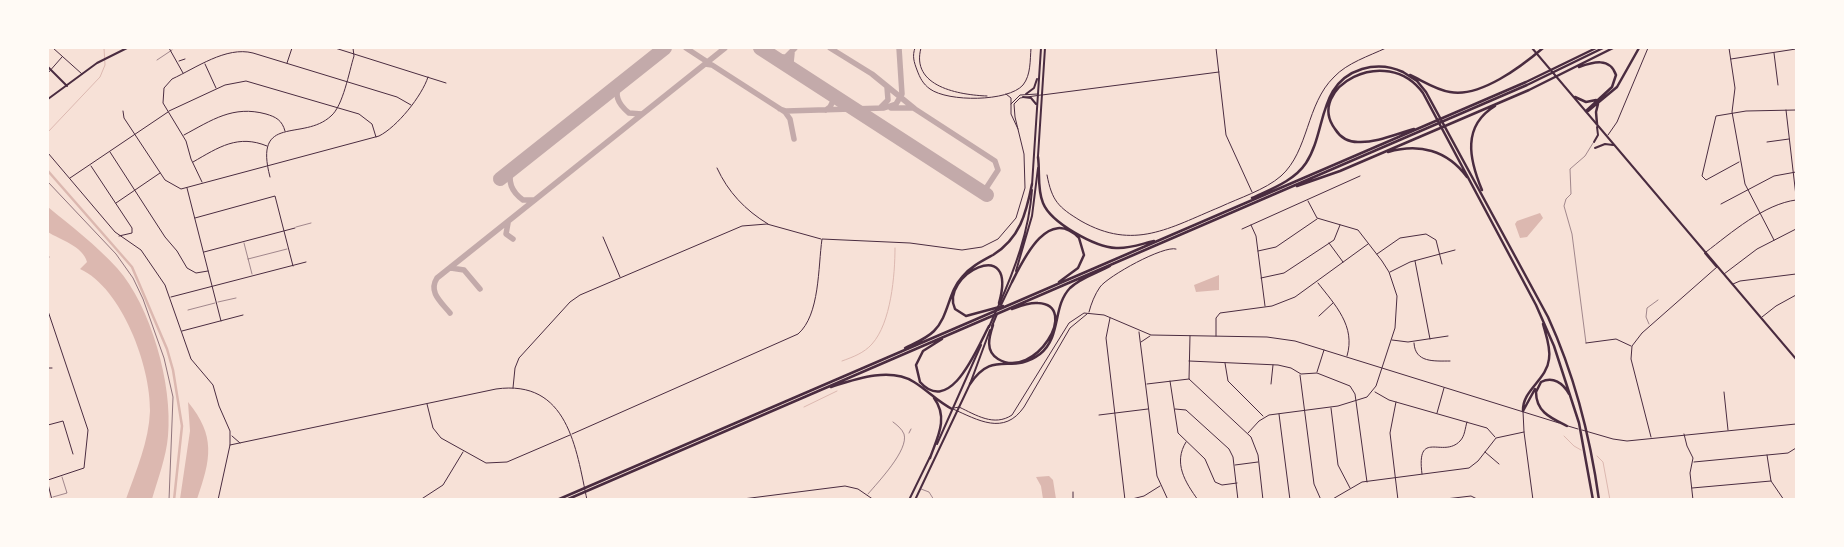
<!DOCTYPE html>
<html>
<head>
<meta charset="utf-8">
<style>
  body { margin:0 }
  #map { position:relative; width:1844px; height:547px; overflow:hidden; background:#f7e1d7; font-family:"Fira Sans Condensed",sans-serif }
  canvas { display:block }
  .frame { position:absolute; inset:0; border:49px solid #fffaf5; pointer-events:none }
</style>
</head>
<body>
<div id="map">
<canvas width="1844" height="547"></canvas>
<div class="frame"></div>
</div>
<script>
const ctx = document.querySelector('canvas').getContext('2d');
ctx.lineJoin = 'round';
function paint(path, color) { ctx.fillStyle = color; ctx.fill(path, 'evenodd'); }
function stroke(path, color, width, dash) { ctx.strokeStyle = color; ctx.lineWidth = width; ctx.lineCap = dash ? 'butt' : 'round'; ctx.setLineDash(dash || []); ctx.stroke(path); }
const water = new Path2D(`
  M48 207C71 226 96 245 117 268 151 306 173 385 168 436 166 458 158 478 152 499H126C136 471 149 441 150 411 151 367 122 288 80 269L87 262C83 246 60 240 48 232Z
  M1540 213 1543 218 1527 237 1520 238 1515 224 1517 221Z
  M1219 275V290L1196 292 1194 285Z
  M188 402C216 436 211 459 197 499H180L190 431Z
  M1049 476 1053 480 1056 499H1043L1041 486 1036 477Z`);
const stream = new Path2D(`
  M48 132 100 77 105 65 104 48
  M842 361C853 357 864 353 872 344 891 323 895 275 895 248
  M804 407 837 391
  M1564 436 1574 446 1581 450
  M1597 456 1603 462 1610 500`);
const canal = new Path2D(`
  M48 171 132 267 167 349 173 370 182 426 174 500`);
const taxiway = new Path2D(`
  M686 48 709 63
  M830 48 872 74 915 109 995 161 998 170 983 193
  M792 53 791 63 795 70
  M774 57H786L795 48
  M705 64 712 65 785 112 790 119 794 139
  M620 83C613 95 619 105 629 113L642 114
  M881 107 888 100 887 87
  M891 108H912
  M780 109 786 111 884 108 896 104 902 94 899 48
  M826 110 830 107 833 101 828 91
  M512 169C507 182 512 192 523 200H534
  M508 223 506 234 513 239
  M451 268 464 270 480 289
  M450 313C441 302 428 292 437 278L725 48`);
const runway = new Path2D(`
  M760 48 987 195
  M500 179 665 48`);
const service = new Path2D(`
  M157 60 172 50
  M296 227 311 223
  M244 243 252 274
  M248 259 287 249
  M218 302 236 298
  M188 310 215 303
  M1649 324 1646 317 1647 308 1658 300
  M1586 343 1572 234 1564 206 1566 199 1571 194 1570 169 1585 156 1593 143
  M909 433 911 429
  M921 489 929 492 934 500
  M868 494C878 482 909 450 904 434 902 429 897 425 893 422
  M53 497 67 493 62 477`);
const minor = new Path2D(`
  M53 48 82 74
  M169 48 183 73
  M335 48 446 83
  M915 48C912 56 914 62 917 70 920 78 923 84 930 89 948 102 1008 102 1023 85 1031 75 1030 60 1031 48
  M921 48C910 87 960 95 987 96
  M1216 48 1226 135 1252 192
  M1729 48 1735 88 1732 112 1745 184 1774 240
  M1774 53 1778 85
  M1731 59 1796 49
  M179 61 185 59
  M287 63 292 48
  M205 64 216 88
  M48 73 62 57
  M1042 95 1219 72
  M1786 110 1796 196
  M123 111 124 118 165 180 181 189 379 136C397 127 422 96 428 77
  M169 111 225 85 246 81 359 114 372 124 376 137
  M184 135C212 120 233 105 266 114 276 117 282 120 285 131
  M1767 142 1789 139
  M110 152 165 237 177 251 187 268 196 273 208 271
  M193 162C219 147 238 134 267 146
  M1739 162 1706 180 1702 176 1716 116 1746 111 1796 110
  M91 166 132 228V233L119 236
  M717 168C728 192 745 210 768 224
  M1047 175C1052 201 1058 207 1081 221 1134 251 1169 228 1220 207 1239 198 1265 190 1281 176 1309 151 1306 104 1334 77 1347 63 1369 56 1386 48
  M270 177C253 113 303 142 331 116 343 106 349 72 354 56L353 48
  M70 178 168 112
  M202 182 191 159 186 141 163 103 164 88 172 79C196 68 226 46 253 53L397 97 411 105
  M187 188 221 321
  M116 203 160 173
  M1721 204 1774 176 1796 172
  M195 218 275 196 293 266
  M1251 225 1256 236 1265 306
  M1242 229 1360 176
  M603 237 620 277
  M1329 243 1343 262
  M1258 251 1276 247 1317 219
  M204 252 295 228
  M1706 252C1731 233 1764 204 1796 200
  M1377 254 1400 238 1426 234 1436 240 1442 264
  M1415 261 1430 339
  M1390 272 1410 262 1455 250
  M1724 274 1757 249 1796 229
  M1261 278 1284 273 1334 240 1340 225
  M1318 283C1335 305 1356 326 1347 356
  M1733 284 1740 281 1796 274
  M171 297 306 262
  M48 311 88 430 84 468 48 480
  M1089 312C1091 304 1095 294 1100 287 1108 276 1164 245 1176 249
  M1319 316 1333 303
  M1762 317 1776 306 1796 295
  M1110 318 1106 338 1125 500
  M182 331 243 315
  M1190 336 1189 379 1251 437 1258 455 1263 500
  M1216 336V318L1220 313 1272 306 1295 297 1368 244
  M1392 340 1408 342 1448 336
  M1414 343C1415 363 1434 361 1450 361
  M1586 343 1616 339 1631 346
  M1189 361 1278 365 1291 368 1301 374 1317 373 1350 386 1355 394 1367 482
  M1225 363 1228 381 1263 416
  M48 368H52
  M1317 372 1324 350
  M1300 375 1314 484 1321 500
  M1170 381 1178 433 1205 459 1215 482 1222 485 1237 483
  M1147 384 1189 379
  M1271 384 1273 365
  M513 388 515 368 519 358 570 302 580 295 742 226 767 224 821 239
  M1375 392 1389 400 1487 428 1495 437
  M1724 392 1728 430
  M1396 402 1390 433 1398 500
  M427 404 433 428 441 438 486 463 507 462 570 435
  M1331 408 1338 465 1350 488
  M1175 409 1186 410 1229 449 1233 457 1238 500
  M1523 411 1524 432 1533 500
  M1437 413 1444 388
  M1279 414 1290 500
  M1099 415 1148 409
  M48 425 63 421 73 454
  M1248 433 1259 421 1269 415 1338 406 1367 397 1376 386 1395 328 1397 296 1389 272 1382 261 1358 230 1317 218 1308 201
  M1684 434 1687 446 1693 458 1690 473 1693 500
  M1651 437 1631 359 1632 346 1642 333 1717 267
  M1186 442C1173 463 1185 482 1198 500
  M1485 452 1499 464
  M1767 455 1771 481 1784 500
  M1694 462 1788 453 1796 448
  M1235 465 1258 462
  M1422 474C1416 428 1443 459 1460 441 1465 436 1465 428 1467 422
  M48 484 52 500
  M1692 488 1771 481
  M1073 492V500
  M420 500 443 485 463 452
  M1128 500 1144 496 1160 486
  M1331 500 1362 482 1469 468 1478 461 1496 438 1524 432
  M1437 500 1471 496 1479 500`);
const tertiary = new Path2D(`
  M1006 94 1011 98V114L1018 129
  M1011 104 1020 95 1038 94
  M1608 135 1617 122 1648 48
  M48 153 115 232 141 250 165 285 191 359 213 385 219 406 230 431V445L218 500
  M1139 332 1157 476 1168 500
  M1141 342 1150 336
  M954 408 959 407C976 415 994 427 1012 415L1069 323 1084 313 1104 315 1151 335 1267 337 1295 341 1559 423
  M953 409C978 420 1004 436 1024 407L1070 328 1087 314
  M1568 426 1578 429
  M1582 430 1613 439 1627 441 1796 424
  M572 434 798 334C820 315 818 267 822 239L910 243 962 250 982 247 998 239 1016 218 1025 188 1024 154 1015 117 1014 104 1020 98 1041 95
  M232 436 240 443
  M230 445 496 389C568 379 576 448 587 500
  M735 500 845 486 858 489 874 500`);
const secondary = new Path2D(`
  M48 67 67 86
  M48 99 97 63 127 48`);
const primary = new Path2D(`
  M1532 48 1796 359
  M1026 94 1034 88 1037 79
  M1023 97 1031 98 1036 104
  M1594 142 1598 135 1597 127
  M1595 148 1605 144 1613 145
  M1038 156 1045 48
  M1032 185 1041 48
  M1705 253 1716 266
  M1016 271 1032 216 1038 168
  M1001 305 1012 282
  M998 307C1015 269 1029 231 1032 190
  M992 326 997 314
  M989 327 996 311
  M937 444 981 345
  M909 500 930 457
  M915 500 970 384 990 330`);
const motorway = new Path2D(`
  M1579 67C1593 62 1610 57 1616 75L1612 87 1586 111
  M1403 72 1417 81 1426 92 1548 317C1575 376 1590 435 1599 500
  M1410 75C1423 81 1436 90 1450 92 1480 98 1522 66 1543 48
  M1575 97 1586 102 1596 100
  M1588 111 1617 87 1639 48
  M1597 124 1596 112 1598 104
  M1414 129C1396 134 1376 143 1358 142 1348 142 1340 137 1335 129 1305 89 1386 42 1423 93L1536 305 1554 346 1579 423 1593 500
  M1388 152C1419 143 1447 150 1467 177
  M1038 157C1040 172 1037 189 1043 203 1051 223 1095 247 1116 248 1129 249 1141 244 1154 241
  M1297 186 1340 171 1529 90 1613 48
  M1482 190C1469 159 1462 126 1495 106
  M1252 198C1271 189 1294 181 1306 163 1327 131 1317 83 1362 69 1376 65 1390 66 1403 72
  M1012 282C1023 260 1048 206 1079 238L1084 255 1078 268 1059 282
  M999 303C1019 233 939 276 955 309L966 316 1003 306
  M993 325C989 337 985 351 998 359 1035 381 1081 305 1038 303 1029 302 1020 306 1012 309
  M942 339 923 351 916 365 920 382C951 417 978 346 989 326
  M905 348C915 343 926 339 934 331 949 316 948 292 962 277 970 267 982 261 993 255 1020 238 1026 214 1032 184
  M970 384C994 348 1011 376 1040 354 1062 336 1052 307 1070 288 1080 278 1097 273 1110 266
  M831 387C856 379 890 367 914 382 927 390 938 402 952 409
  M1523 411C1522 390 1547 380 1549 359 1551 348 1546 335 1543 324
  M1523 411 1535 389
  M1567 426C1551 418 1536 412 1536 392L1541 382C1553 376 1563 383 1569 394
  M930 458C937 438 949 418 934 398
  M557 500 1526 82 1596 48
  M566 500 1527 85 1603 48`);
const rail = new Path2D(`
  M48 182 116 254 133 278 143 299 164 358 173 397 169 500
  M48 255 49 257`);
paint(water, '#dcb8b0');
stroke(stream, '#dcb8b0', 1);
stroke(canal, '#dcb8b0', 2.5);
stroke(taxiway, '#c3aaaa', 5.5);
stroke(runway, '#c3aaaa', 14);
stroke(service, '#4a2c40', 0.5);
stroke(minor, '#4a2c40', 1);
stroke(tertiary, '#4a2c40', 1);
stroke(secondary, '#4a2c40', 2);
stroke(primary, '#4a2c40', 2);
stroke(motorway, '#4a2c40', 2.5);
stroke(rail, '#8f747c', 1);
</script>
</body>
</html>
